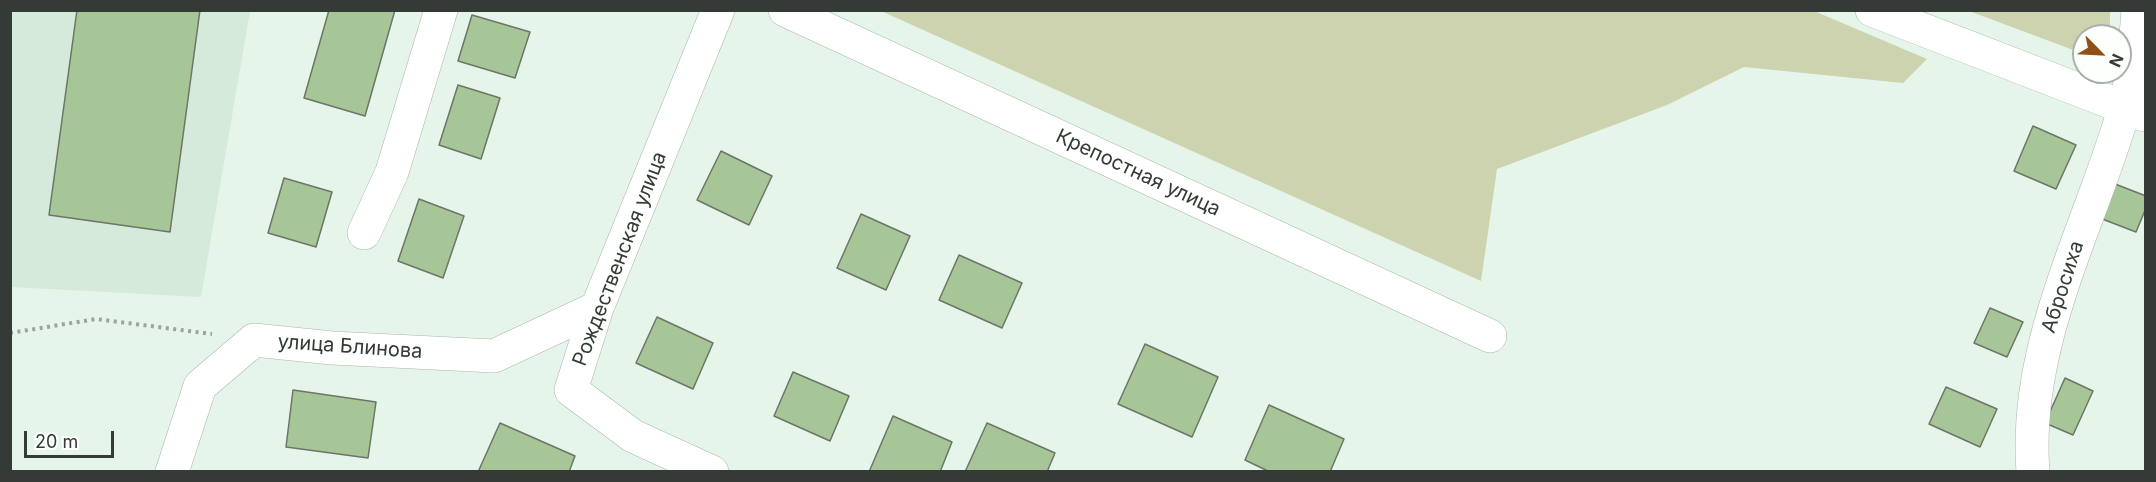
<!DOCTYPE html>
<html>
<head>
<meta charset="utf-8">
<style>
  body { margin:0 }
  #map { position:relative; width:2156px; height:482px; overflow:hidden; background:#e6f5ea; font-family:Inter,sans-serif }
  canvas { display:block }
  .frame { position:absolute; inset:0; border:12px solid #343a36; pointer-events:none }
  .north { position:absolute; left:2072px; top:24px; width:60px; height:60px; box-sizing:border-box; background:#fcfffc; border:2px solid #acb0ad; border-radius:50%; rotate:114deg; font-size:16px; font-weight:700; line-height:24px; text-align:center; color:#343a36 }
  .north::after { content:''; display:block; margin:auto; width:21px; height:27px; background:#8f5214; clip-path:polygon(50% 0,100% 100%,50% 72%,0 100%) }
  .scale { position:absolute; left:24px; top:431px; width:90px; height:27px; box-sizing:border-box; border:3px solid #343a36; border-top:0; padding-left:8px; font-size:18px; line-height:21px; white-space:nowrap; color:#343a36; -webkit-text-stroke:4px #fcfffc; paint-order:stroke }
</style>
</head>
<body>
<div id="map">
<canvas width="2156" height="482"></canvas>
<div class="frame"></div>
<div class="north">N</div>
<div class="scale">20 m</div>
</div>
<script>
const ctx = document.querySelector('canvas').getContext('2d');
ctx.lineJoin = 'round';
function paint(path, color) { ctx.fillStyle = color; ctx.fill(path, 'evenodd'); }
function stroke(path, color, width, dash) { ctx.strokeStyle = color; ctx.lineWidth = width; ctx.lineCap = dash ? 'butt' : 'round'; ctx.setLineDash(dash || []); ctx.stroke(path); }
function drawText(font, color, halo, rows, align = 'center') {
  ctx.font = font + ' Inter,sans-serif'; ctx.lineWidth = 4.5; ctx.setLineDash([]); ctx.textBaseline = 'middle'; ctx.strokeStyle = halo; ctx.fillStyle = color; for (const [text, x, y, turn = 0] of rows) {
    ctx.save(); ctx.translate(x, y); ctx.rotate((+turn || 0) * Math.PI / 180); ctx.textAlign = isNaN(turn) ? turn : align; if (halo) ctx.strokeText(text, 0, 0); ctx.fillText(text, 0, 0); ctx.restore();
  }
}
const built = new Path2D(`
  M10 11H250L201 297 11 287Z`);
const green = new Path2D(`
  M1814 11 1927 59 1903 83 1744 67 1667 105 1497 169 1481 281 881 11Z
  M1969 11H2110V36H2084V54Z`);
const building = new Path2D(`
  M77 10H200L170 232 49 215Z
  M329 10H395L365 116 304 98Z
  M472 15 530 32 515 78 458 61Z
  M458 85 500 98 481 159 439 145Z
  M2033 126 2076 145 2056 189 2014 171Z
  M721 151 772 176 749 225 697 200Z
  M284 178 332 192 316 247 268 233Z
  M2110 182 2146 196V208L2136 232 2097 217Z
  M419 199 464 216 443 278 398 261Z
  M861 214 910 236 886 290 837 268Z
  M959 255 1022 283 1002 328 939 300Z
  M1990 308 2023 322 2007 357 1974 343Z
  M657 317 713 343 693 389 636 363Z
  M1145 344 1218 377 1192 437 1118 404Z
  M793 372 849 396 830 441 774 416Z
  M2065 378 2093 391 2073 435 2045 423Z
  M1946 387 1997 409 1980 447 1929 424Z
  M293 390 376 402 368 458 286 447Z
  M1269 405 1344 439 1330 472H1270L1245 460Z
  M893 416 952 442 940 472H869Z
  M500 423 575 456 569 472H478Z
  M987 423 1055 453 1047 472H965Z`);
const path = new Path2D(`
  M10 333 96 319 212 334`);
const minor = new Path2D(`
  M785 10 1490 336
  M1872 10 2144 115
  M364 233 392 172 441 10
  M172 472 200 386 254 340 332 348 494 356 597 308
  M712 472 633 436 571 390 597 308 718 10
  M2033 472C2023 344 2089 229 2124 110 2132 84 2136 39 2138 10`);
const streetNames = [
  ["Крепостная улица",1138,173,25],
  ["Рождественская улица",620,259,-69],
  ["Абросиха",2063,287,-72],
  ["улица Блинова",350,347,4]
];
paint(built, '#d5eadb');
paint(green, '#ccd3ae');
paint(building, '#a7c698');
stroke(building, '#6c7568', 1.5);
stroke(minor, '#a9b7ad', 34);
stroke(path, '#99a49c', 4, [3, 4.5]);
stroke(minor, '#fff', 33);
drawText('20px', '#343a36', '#fcfffc', streetNames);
</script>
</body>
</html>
